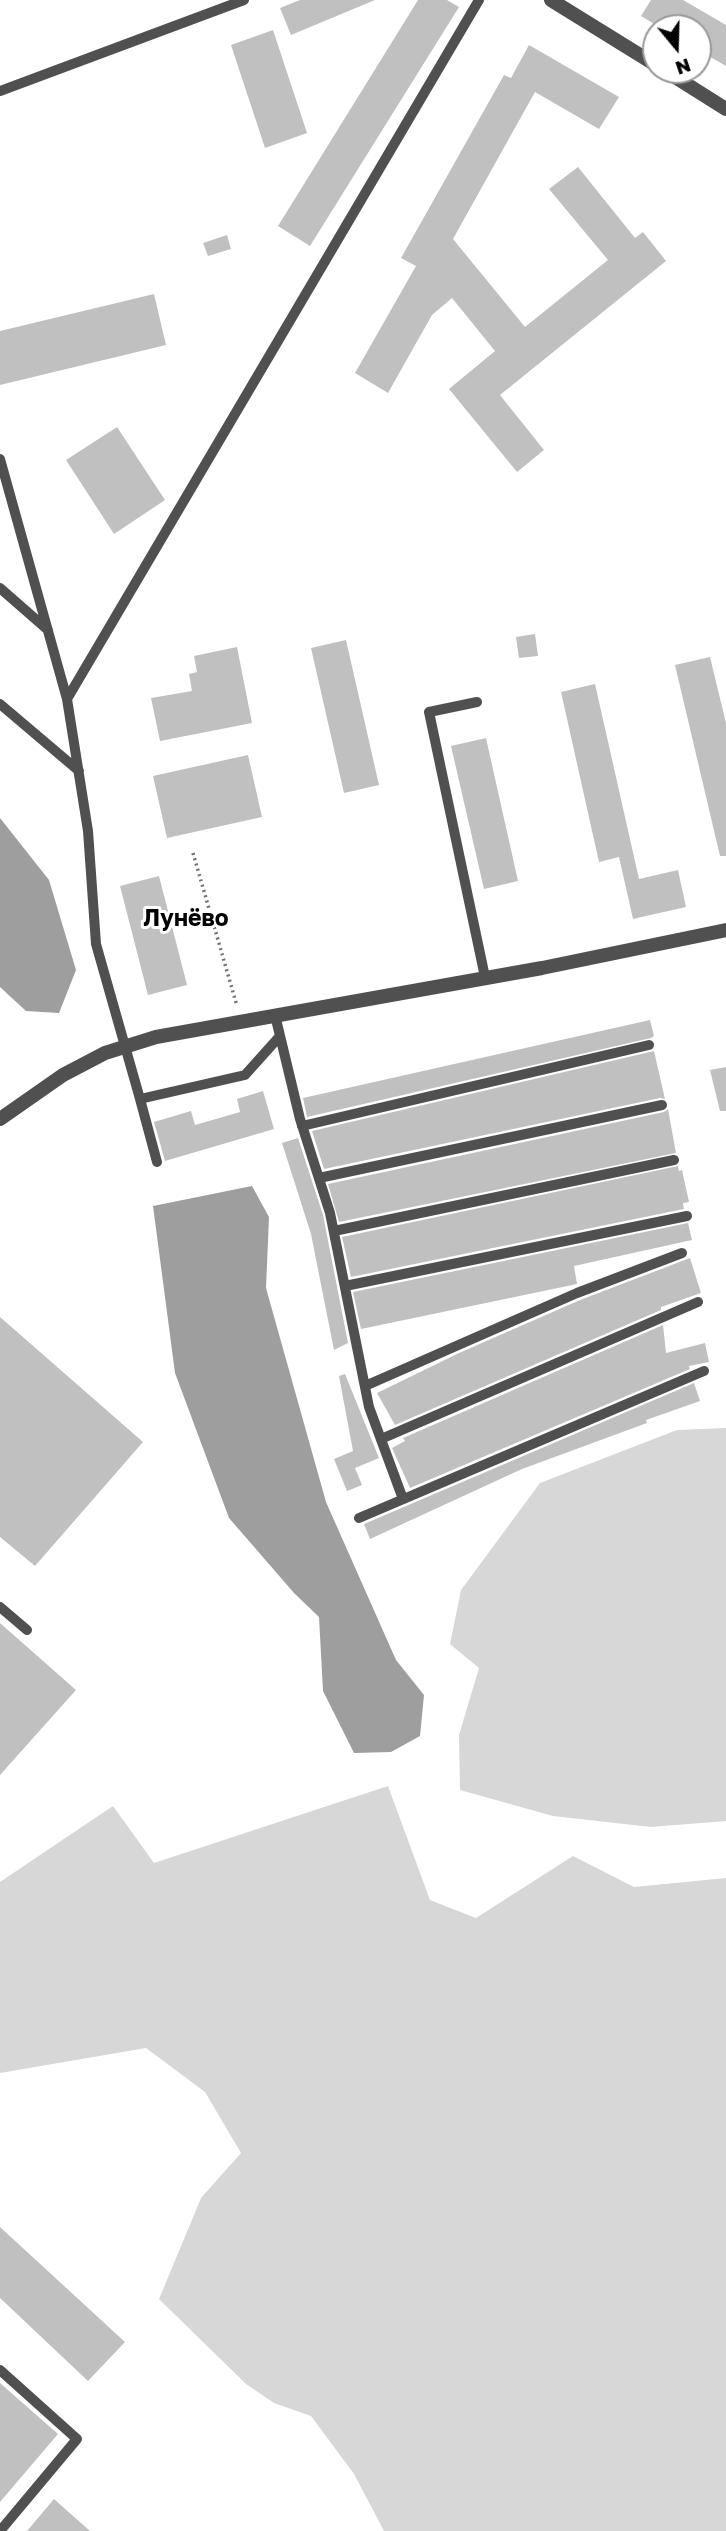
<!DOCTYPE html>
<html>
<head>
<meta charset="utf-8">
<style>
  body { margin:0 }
  #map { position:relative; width:726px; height:2531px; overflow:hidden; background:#fff; font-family:"Golos Text",sans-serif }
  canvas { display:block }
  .north { position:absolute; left:642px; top:14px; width:70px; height:70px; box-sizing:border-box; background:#fff; border:2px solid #999; border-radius:50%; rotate:161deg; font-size:19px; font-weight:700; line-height:28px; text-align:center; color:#000 }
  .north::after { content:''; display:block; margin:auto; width:24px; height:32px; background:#000; clip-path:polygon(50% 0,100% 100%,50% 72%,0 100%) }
</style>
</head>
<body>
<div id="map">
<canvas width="726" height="2531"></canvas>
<div class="north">N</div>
</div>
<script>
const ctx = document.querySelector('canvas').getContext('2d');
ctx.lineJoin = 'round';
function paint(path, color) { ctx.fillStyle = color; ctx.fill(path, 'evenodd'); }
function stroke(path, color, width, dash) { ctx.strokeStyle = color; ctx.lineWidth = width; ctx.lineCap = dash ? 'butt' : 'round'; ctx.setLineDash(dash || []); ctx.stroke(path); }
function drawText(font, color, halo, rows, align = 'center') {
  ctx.font = font + ' "Golos Text",sans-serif'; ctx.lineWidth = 6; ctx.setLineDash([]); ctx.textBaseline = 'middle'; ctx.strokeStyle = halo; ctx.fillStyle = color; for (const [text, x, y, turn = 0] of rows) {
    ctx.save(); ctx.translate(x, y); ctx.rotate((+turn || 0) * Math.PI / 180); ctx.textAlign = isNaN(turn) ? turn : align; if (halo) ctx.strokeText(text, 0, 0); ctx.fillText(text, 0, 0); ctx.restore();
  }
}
const green = new Path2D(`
  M726 1428V1821L651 1827 553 1816 460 1790 459 1735 479 1668 450 1644 461 1590 540 1483 677 1430Z
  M388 1786 430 1900 476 1918 573 1856 634 1887 726 1878V2531H384L354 2474 311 2416 274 2403 246 2384 159 2299 201 2198 241 2153 205 2092 146 2048 0 2073V1882L113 1806 154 1863Z`);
const water = new Path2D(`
  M0 818 49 880 76 970 59 1013 26 1011 0 987Z
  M252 1186 269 1217 266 1288 326 1502 396 1660 424 1695 420 1736 391 1752 354 1753 323 1691 319 1617 294 1593 229 1518 175 1373 153 1206Z`);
const building = new Path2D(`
  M300 0H375L291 35 280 8Z
  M418 0H447L459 7 310 246 278 226Z
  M651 0H683L726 25V66L698 50V28H661L641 16Z
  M273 30 307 133 265 148 231 45Z
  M529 45 619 97 599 129 535 92 453 239 525 327 608 260 549 189 578 167 635 238 643 232 666 261 500 395 544 450 517 472 449 389 495 351 452 298 432 315 388 393 355 373 416 266 401 258 504 75 511 78Z
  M227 235 231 249 208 256 203 243Z
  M154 294 166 345 0 385V331Z
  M117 427 165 500 114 534 66 460Z
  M535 634 538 656 519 658 516 637Z
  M346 640 379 785 344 793 311 648Z
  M237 647 252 723 160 741 151 698 192 691 189 674 197 672 194 656Z
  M710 657 726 723V856H720L675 665Z
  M595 684 639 879 678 870 686 907 633 919 619 857 599 862 561 692Z
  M486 738 518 881 484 889 451 746Z
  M248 755 262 817 167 838 153 776Z
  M159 876 187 985 148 995 120 886Z
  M650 1020 654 1036 651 1038 307 1117 303 1098Z
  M654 1051 665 1099 660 1098 324 1169 312 1131Z
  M726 1067V1111H720L710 1070Z
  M263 1091 274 1129 165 1161 154 1122 191 1111 195 1125 240 1112 237 1099Z
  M668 1109 676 1153 339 1222 328 1184 664 1112Z
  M298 1138 323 1215 348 1343 334 1350 311 1234 282 1143Z
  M678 1166 679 1171 682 1170 689 1202 683 1203 684 1209 351 1277 342 1237Z
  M688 1223 692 1240 574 1266 577 1284 361 1329 353 1292Z
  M690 1258 701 1293 661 1307V1310L395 1425 377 1393 459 1353 580 1300Z
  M0 1317 143 1442 35 1566 0 1537Z
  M663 1325 666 1353 705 1343 709 1362 689 1366 690 1369 410 1488 392 1448 405 1441 403 1438Z
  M345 1374 379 1458 355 1468 362 1485 347 1491 334 1459 353 1451 339 1376Z
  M694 1383 700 1401 646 1420 647 1423 522 1469 370 1539 364 1524Z
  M0 1623 76 1690 0 1775Z
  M0 2227 125 2342 88 2381 0 2298Z
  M0 2383 58 2434 0 2502Z
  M54 2499 90 2531H27Z`);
const path = new Path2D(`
  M193 853 237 1006`);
const service = new Path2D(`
  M0 91 244 0
  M0 459 67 699
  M0 588 48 630
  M477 702 429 712 485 977
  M0 704 79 771
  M275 1015 300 1119 330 1213 369 1407 403 1499
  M280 1036 245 1075 140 1099 96 944 88 831 67 699 479 0
  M140 1099 157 1162
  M302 1126 649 1045
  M319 1178 662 1105
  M334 1231 674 1160
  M345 1286 687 1216
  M365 1386 577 1293 682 1253
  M381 1439 698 1302
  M359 1518 704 1371
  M0 1607 27 1630
  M0 2370 77 2439 0 2531`);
const minor = new Path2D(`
  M551 0 656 65
  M664 70 726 109`);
const tertiary = new Path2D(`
  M0 1119 63 1075 105 1053 156 1037 542 968 726 930`);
const quarterNames = [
  ["Лунёво",186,919]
];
paint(green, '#d7d7d7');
paint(water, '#9e9e9e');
paint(building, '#c0c0c0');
stroke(path, '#727272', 3.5, [2, 3.5]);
stroke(service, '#505050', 10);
stroke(minor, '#505050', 14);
stroke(tertiary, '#505050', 14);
drawText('bold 23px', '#000', '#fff', quarterNames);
</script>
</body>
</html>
